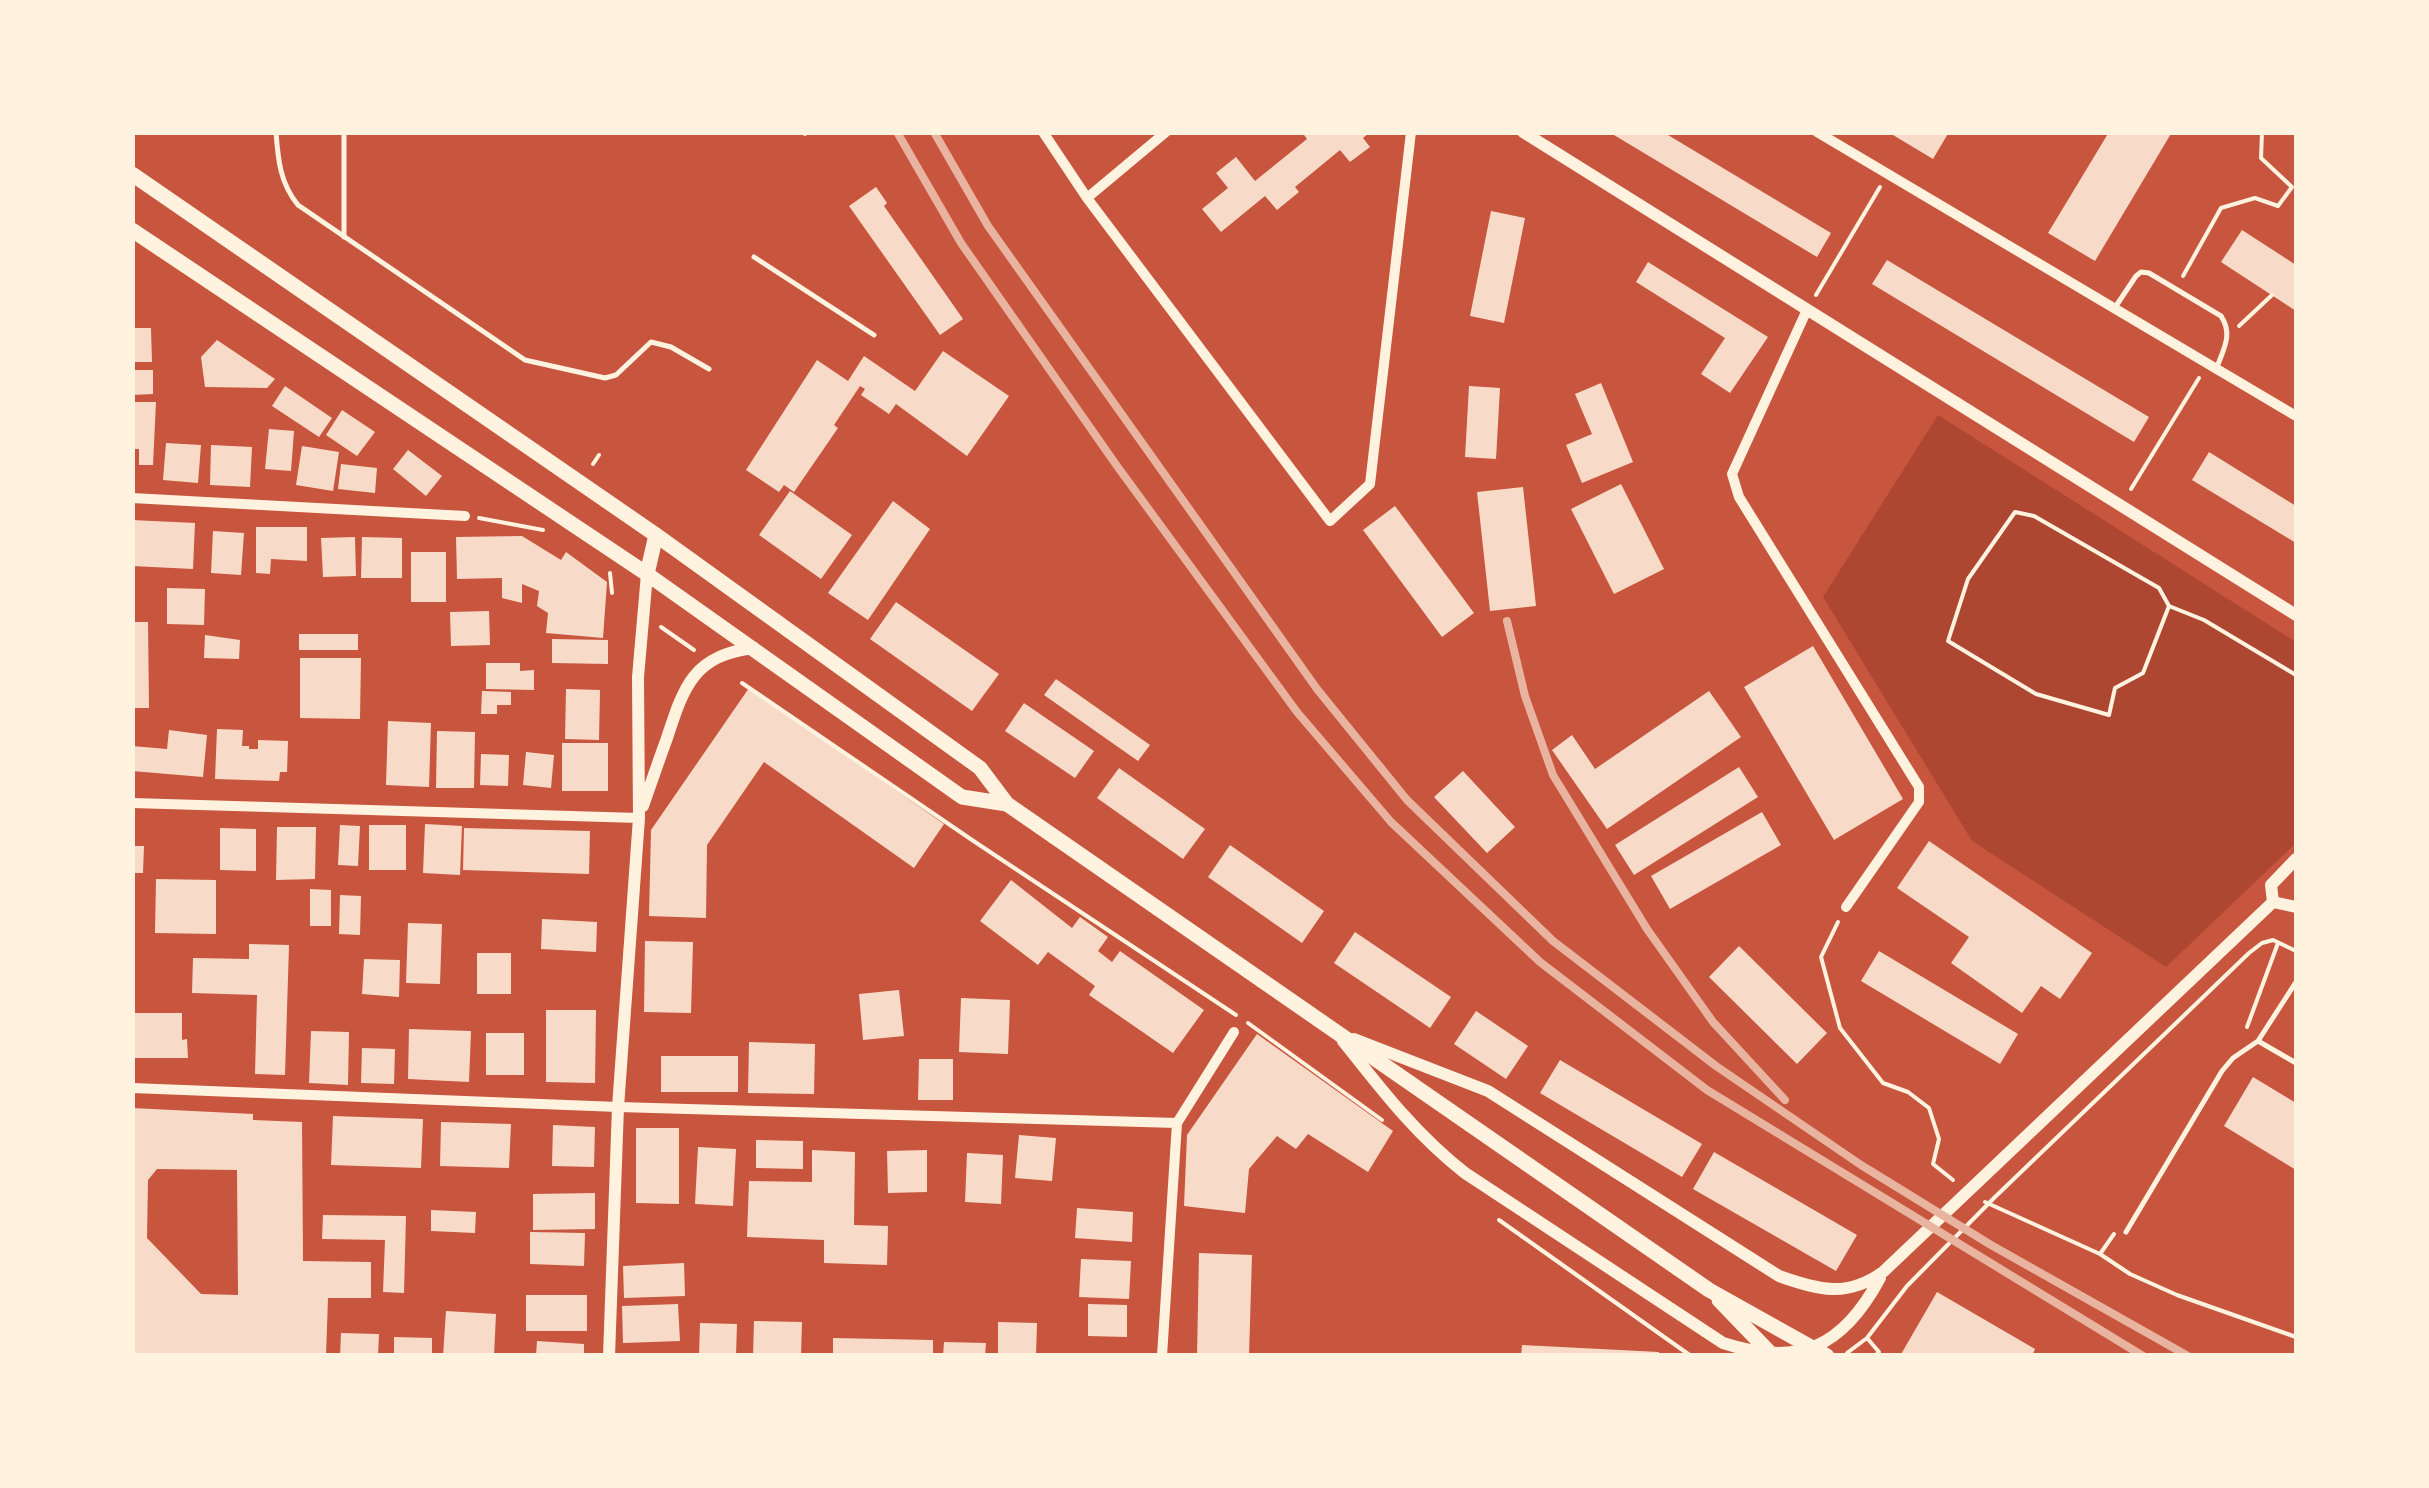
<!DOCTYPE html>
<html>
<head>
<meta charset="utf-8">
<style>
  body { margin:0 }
  #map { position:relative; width:2429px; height:1488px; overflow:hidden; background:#c8553d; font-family:Helvetica,sans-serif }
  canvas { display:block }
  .frame { position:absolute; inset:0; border:135px solid #fff3e0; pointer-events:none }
</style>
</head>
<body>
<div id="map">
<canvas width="2429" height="1488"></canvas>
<div class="frame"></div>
</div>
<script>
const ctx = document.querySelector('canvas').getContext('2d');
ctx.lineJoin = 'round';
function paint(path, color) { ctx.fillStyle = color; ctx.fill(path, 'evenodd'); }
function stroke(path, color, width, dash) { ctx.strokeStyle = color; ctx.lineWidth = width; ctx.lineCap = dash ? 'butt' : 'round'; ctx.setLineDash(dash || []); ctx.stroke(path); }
const green = new Path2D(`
  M1938 415 2296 642V843L2166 967 1972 841 1823 597Z`);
const building = new Path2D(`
  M1302 132H1370L1363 138 1370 147 1350 162 1340 150 1295 187 1299 192 1277 210 1265 196 1221 232 1202 209 1228 188 1216 173 1236 157 1255 181 1307 139Z
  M1609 132H1663L1831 233 1817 257Z
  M1888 132H1949L1933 159Z
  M2109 132H2172L2095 261 2048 233Z
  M876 187 887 203 884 206 963 319 940 335 849 206Z
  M1491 211 1525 218 1504 323 1470 316Z
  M2242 230 2296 265V311L2221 262Z
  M1887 260 2149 417 2134 442 1872 284Z
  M1648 262 1768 337 1730 393 1701 374 1725 338 1636 282Z
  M132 328H151L152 362H132Z
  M217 340 275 379 267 388 205 387 201 357Z
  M943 351 1009 396 967 456 896 404 889 414 861 395 865 389 860 386 834 425 838 428 794 492 784 485 779 492 746 470 817 360 848 381 864 356 915 391Z
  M132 370H153V394L132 395Z
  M1601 383 1633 462 1582 483 1566 445 1592 434 1575 394Z
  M285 386 332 418 319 437 272 406Z
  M1469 386 1500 388 1496 459 1465 457Z
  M132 402H156L153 465H139V449H132Z
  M342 410 375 432 357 456 326 435Z
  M269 429 294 431 291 471 265 469Z
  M166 443 201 445 198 483 163 480Z
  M211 445 252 447 250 487 210 485Z
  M302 446 339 452 333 491 296 485Z
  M408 450 442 476 426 496 393 469Z
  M2209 452 2296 506V543L2192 480Z
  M341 464 377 468 375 493 338 489Z
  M1621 484 1664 569 1614 594 1571 509Z
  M1523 487 1536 606 1490 611 1477 492Z
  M790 491 852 535 821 579 759 535Z
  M893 501 930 529 868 620 828 593Z
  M1395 506 1474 613 1442 637 1363 530Z
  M132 520 195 523 193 569 132 566Z
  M256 527H307V561L271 559 270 574 256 573Z
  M213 531 244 533 241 575 211 573Z
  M522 536 561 560 566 552 607 582 603 638 546 633 548 613 537 606 539 591 522 584V603L502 598V578L457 579 456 537Z
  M355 537 356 576 323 577 321 538Z
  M362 537 402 538V578H361Z
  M411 552H446V602H411Z
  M167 588 205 589 204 625 167 624Z
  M896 602 999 674 972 711 870 639Z
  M489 611 490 645 451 646 450 612Z
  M132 622H148L149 708H132Z
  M299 634H358V650H299Z
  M205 635 240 640 239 659 204 658Z
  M552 639 608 640V664L552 663Z
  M1813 646 1903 799 1834 840 1744 687Z
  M300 658H361L360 719 300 718Z
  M486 663H520V671L534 670V690L486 689Z
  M1056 679 1150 745 1138 761 1044 695Z
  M749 688 944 824 914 868 764 762 707 845 706 918 649 916 651 830Z
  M566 689 600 690 599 740 565 739Z
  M482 691 511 692V705H497V714H481Z
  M1709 691 1741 737 1607 829 1552 750 1572 735 1595 769Z
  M1024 703 1094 751 1075 778 1005 731Z
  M388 721 431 723 429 787 386 785Z
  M217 729 243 730 242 746H249V749H258V740L288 741 287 772H280L279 781 215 779Z
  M169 730 207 735 203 777 132 771V746L167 749Z
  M437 731 475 732 474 788H436Z
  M562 743H608V791H562Z
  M526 752 554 755 551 788 523 785Z
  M481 754 509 755 508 786 480 785Z
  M1739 767 1758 797 1634 875 1615 845Z
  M1119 768 1205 829 1183 859 1097 798Z
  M1463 771 1515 827 1487 853 1434 797Z
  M1762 812 1781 845 1670 909 1651 876Z
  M425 824 462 826 460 875 423 873Z
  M340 825 360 826 358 866 338 865Z
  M369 825H406V870H369Z
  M277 827H316L315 879 276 880Z
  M220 828 256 829V871L220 870Z
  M464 828 590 831 589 874 463 870Z
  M1929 841 2092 953 2060 999 2041 986 2022 1013 1951 963 1969 937 1897 888Z
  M1230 845 1324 911 1302 943 1208 877Z
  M132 846H144L143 873H132Z
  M156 879 216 880V934L155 933Z
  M1011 880 1072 928 1080 917 1108 937 1098 951 1112 962 1120 951 1204 1010 1173 1053 1089 995 1095 986 1048 952 1038 965 980 921Z
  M310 889 331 890V926H310Z
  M340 895 361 896 360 935 339 934Z
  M542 919 597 922 596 952 541 949Z
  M408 923 442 924 440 984 406 983Z
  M1355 932 1451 997 1430 1028 1334 963Z
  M645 941 693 942 691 1013 644 1012Z
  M249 944 289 945 285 1075 255 1074 257 995 192 993 193 958 249 959Z
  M1739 946 1827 1033 1797 1064 1709 977Z
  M1879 951 2018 1034 2000 1064 1861 981Z
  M477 953H511V994H477Z
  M364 959 400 960 399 997 362 994Z
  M899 990 904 1036 863 1040 859 994Z
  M961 998 1010 1000 1008 1054 959 1052Z
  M546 1010H596L595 1083 546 1082Z
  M1476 1011 1528 1046 1506 1079 1454 1044Z
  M132 1013H182V1040L187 1039 188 1058H132Z
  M409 1029 471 1031 469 1082 408 1079Z
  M311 1031 349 1032 348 1085 309 1083Z
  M486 1033H524V1075H486Z
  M1257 1034 1393 1131 1368 1172 1308 1134 1296 1149 1277 1136 1249 1169 1245 1213 1184 1206 1187 1135Z
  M749 1042 815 1044 814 1094 748 1093Z
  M362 1048 395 1049 394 1084 361 1083Z
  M661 1056H738V1092H661Z
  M919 1059H953V1100H918Z
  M1560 1060 1702 1144 1682 1177 1540 1093Z
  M2253 1077 2296 1103V1170L2224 1126Z
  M132 1108 253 1114V1120L302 1122 303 1261 371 1262V1298H328L326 1356H137L132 1351ZM157 1169 237 1170 238 1295 201 1294 147 1238 148 1180Z
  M333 1116 423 1119 421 1168 331 1165Z
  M441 1122 511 1124 509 1168 440 1166Z
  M553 1125 595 1127 594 1167 552 1166Z
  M636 1128H679V1204L636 1203Z
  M1019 1135 1056 1138 1052 1181 1015 1178Z
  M756 1140 803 1141V1169L756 1168Z
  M698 1147 736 1149 733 1206 695 1204Z
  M812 1150 855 1152 854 1225 888 1226 887 1265 824 1263V1240L747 1237 749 1181 812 1182Z
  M927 1150V1192L888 1193 887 1151Z
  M1714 1152 1857 1235 1836 1271 1693 1189Z
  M967 1153 1003 1155 1001 1204 965 1202Z
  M595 1193V1229L533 1230V1194Z
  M1077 1208 1133 1212 1132 1242 1075 1238Z
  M431 1210 476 1212 475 1233 431 1231Z
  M323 1215 406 1216 404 1293 383 1292 385 1240 322 1239Z
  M530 1232 585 1233 584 1266 530 1264Z
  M1199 1253 1252 1255 1249 1356H1197Z
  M1081 1259 1131 1261 1129 1299 1079 1297Z
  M684 1263 685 1296 624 1298 623 1266Z
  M1937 1292 2035 1349 2032 1356H1900Z
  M526 1295H587V1331H526Z
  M678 1304 680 1341 623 1343 622 1306Z
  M1088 1304 1127 1305V1337L1088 1336Z
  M446 1311 496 1314 494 1356H443Z
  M754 1321 802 1322 801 1356H753Z
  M998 1322 1037 1323 1036 1356H998Z
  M700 1323 737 1324 736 1356H699Z
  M341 1333 379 1334 378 1356H340Z
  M394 1337 432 1338V1356H394Z
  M833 1338 933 1340V1356H833Z
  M537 1341 584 1344V1356H536Z
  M944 1342 986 1343 985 1356H943Z
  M1522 1345 1659 1352V1356H1521Z`);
const path = new Path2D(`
  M805 134V132
  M2183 276 2221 208 2255 198 2278 206 2292 187 2261 158 2262 132
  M1816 295 1880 187
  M2239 326 2272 295
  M593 464 599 455
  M2131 489 2199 378
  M2015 512 2034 516 2159 588 2169 606 2143 673 2115 688 2109 715 2036 694 1948 641 1968 579Z
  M479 518 543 530
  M610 573 612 593
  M2169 606 2204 620 2296 675
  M661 627 694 650
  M742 683 975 842 1236 1015
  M1838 922 1821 957 1840 1028 1883 1083 1908 1092 1929 1108 1939 1139 1933 1164 1953 1180
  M1248 1023 1382 1120
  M2247 1027 2278 943
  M1985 1202 2100 1254 2130 1274 2177 1295 2296 1337
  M1499 1220 1691 1356
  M2100 1254 2114 1234
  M1867 1338 1879 1352 1875 1356
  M1847 1353 1867 1338 1907 1286 1995 1197 2249 953 2262 943 2273 940 2296 951`);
const service = new Path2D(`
  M276 132C278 160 280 183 298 205L525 360 605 378 616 375 651 342 671 347 709 369
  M344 132V237
  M754 257 874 335
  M2114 309 2136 276 2141 272 2149 273 2221 316C2233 334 2224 348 2217 367
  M2258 1041 2296 1063
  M2126 1232 2222 1071 2233 1058 2258 1041 2296 982`);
const minor = new Path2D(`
  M1043 132 1087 198 1330 521 1370 484 1411 132
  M1817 132 2296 416
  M1087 198 1166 132
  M1806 312 1732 474 1739 497 1919 787V802L1846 907
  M132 498 465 516
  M132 803 639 818
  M132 1088 618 1107 1177 1123
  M1162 1356 1177 1123 1234 1032`);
const tertiary = new Path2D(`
  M1523 132 2296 615
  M643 806C651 783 659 760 667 738 684 686 694 655 754 648
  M2273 902 2271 885 2296 859
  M2273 902 2296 907
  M1354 1039 1488 1091 1779 1276C1818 1290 1847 1298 1883 1272L2273 902
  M1343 1041C1381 1089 1416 1135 1465 1173L1723 1343C1799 1368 1843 1347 1880 1278
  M609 1356 618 1107 639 818 638 677 647 574`);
const primary = new Path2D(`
  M132 174 656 535 980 768 1007 804 1709 1290 1827 1356
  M132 230 647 574 962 797 1007 804
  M647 574 656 535
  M1719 1300 1773 1356`);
const rail = new Path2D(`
  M897 132 961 243 1117 466 1297 712 1391 822 1540 962 1707 1090 2143 1356
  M934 132 988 226 1317 689 1407 800 1553 941 1716 1066 1861 1165 1991 1245 2188 1356
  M1507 621 1525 696 1553 775 1647 929 1713 1022 1785 1100`);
paint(green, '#ae4732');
paint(building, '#f7dbc8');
stroke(path, '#fff3e0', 4);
stroke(service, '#fff3e0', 5);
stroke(minor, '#fff3e0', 10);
stroke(tertiary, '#fff3e0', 12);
stroke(primary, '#fff3e0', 15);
stroke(rail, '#e9b49f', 8);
</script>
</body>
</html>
